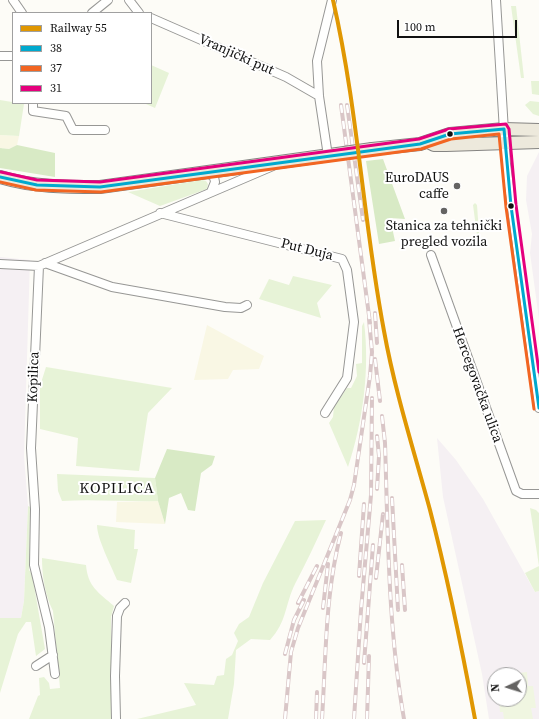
<!DOCTYPE html>
<html>
<head>
<meta charset="utf-8">
<style>
  body { margin:0 }
  #map { position:relative; width:539px; height:719px; overflow:hidden; background:#fdfcf7; font-family:"Source Serif 4",serif }
  canvas { display:block }
  .legend { position:absolute; left:12px; top:12px; width:140px; height:92px; box-sizing:border-box; background:#fff; border:1px solid #a0a0a0; margin:0; padding:5px 7px; list-style:none; font-size:12px; color:#111 }
  .legend li { display:flex; align-items:center; gap:8px; height:20px }
  .legend b { width:20px; border:1px solid #a0a0a0 }
  .north { position:absolute; left:487px; top:667px; width:40px; height:40px; box-sizing:border-box; background:#fff; border:1px solid #a0a0a0; border-radius:50%; rotate:266deg; font-size:11px; font-weight:700; line-height:16px; text-align:center; color:#111 }
  .north::after { content:''; display:block; margin:auto; width:14px; height:18px; background:#646362; clip-path:polygon(50% 0,100% 100%,50% 72%,0 100%) }
  .scale { position:absolute; left:397px; top:20px; width:120px; height:18px; box-sizing:border-box; border:2px solid #111; border-top:0; padding-left:5px; font-size:12px; line-height:14px; white-space:nowrap; color:#111; -webkit-text-stroke:3px #fff; paint-order:stroke }
</style>
</head>
<body>
<div id="map">
<canvas width="539" height="719"></canvas>
<ul class="legend">
<li><b style="height:5px;background:#e09702"></b>Railway 55</li>
<li><b style="height:5px;background:#00a9ce"></b>38</li>
<li><b style="height:5px;background:#f26522"></b>37</li>
<li><b style="height:5px;background:#e5007d"></b>31</li>
</ul>
<div class="north">N</div>
<div class="scale">100 m</div>
</div>
<script>
const ctx = document.querySelector('canvas').getContext('2d');
ctx.lineJoin = 'round';
function paint(path, color) { ctx.fillStyle = color; ctx.fill(path, 'evenodd'); }
function stroke(path, color, width, dash) { ctx.strokeStyle = color; ctx.lineWidth = width; ctx.lineCap = dash ? 'butt' : 'round'; ctx.setLineDash(dash || []); ctx.stroke(path); }
function drawText(font, color, halo, rows, align = 'center') {
  ctx.font = font + ' "Source Serif 4",serif'; ctx.lineWidth = 4; ctx.setLineDash([]); ctx.textBaseline = 'middle'; ctx.strokeStyle = halo; ctx.fillStyle = color; for (const [text, x, y, turn = 0] of rows) {
    ctx.save(); ctx.translate(x, y); ctx.rotate((+turn || 0) * Math.PI / 180); ctx.textAlign = isNaN(turn) ? turn : align; if (halo) ctx.strokeText(text, 0, 0); ctx.fillText(text, 0, 0); ctx.restore();
  }
}
const industrial = new Path2D(`
  M539 152V319L530 253 532 234 526 200 527 176Z
  M0 257 30 260 24 456 28 506 24 601 21 618H0Z
  M437 438 456 460 483 499 535 592 539 591V719H489L482 674 443 497ZM495 675H519V699H495Z`);
const farmland = new Path2D(`
  M0 135 19 136 17 145 9 149 0 148Z
  M207 325 264 356 259 369 233 370 228 379 194 380Z
  M158 501 165 524 116 522 117 502Z`);
const green = new Path2D(`
  M511 6H516L524 78H521Z
  M151 65 169 73 155 108 146 104 151 103Z
  M531 81H539V95L532 94Z
  M0 100 24 104 19 136 0 135Z
  M530 101 539 102V116L533 114 525 105Z
  M202 180 206 181 208 184 207 189 160 206 128 192Z
  M475 203 477 205 479 233 477 235 473 205Z
  M293 276 332 285 317 303 321 318 259 299 269 279 289 285Z
  M364 322C370 369 363 422 348 467L329 423 333 417 334 407 347 388H351L357 376 356 364 362 363V326Z
  M46 367 172 388 148 413 139 471 76 466 78 438 40 429V386Z
  M57 474 155 478 158 501C126 502 94 499 62 501L58 491Z
  M28 506 30 507 29 570 32 574 45 649 36 656 31 622H26L18 634 0 693V618H21L24 601Z
  M530 508 536 510 539 513V591L535 592 525 573 539 566Z
  M326 520C316 542 306 563 295 584 285 604 287 622 270 640L251 639 236 650 234 684 228 719H137L196 705 184 683 214 685 217 676 224 675 226 659 232 655 238 641 234 633 239 624 249 617 263 583 295 521Z
  M97 525 135 530 134 549H138L131 583 117 580C111 565 97 539 97 525Z
  M42 558 86 565C88 587 98 592 114 606L111 617V719H29L38 696 40 695 39 678 44 677 49 683 50 689 60 688 53 611C45 595 42 576 42 558Z`);
const forest = new Path2D(`
  M17 145 55 153V177L0 168V148L9 149Z
  M383 159 405 219 390 218 395 241 379 244 366 161Z
  M167 449 215 456 212 465 201 473 195 511 188 510 181 493 169 498 165 524 158 501 155 478Z`);
const pitch = new Path2D(`
  M527 672 528 686H533L536 708H531L533 719H504L503 712H500L499 699H519V675H503Z`);
const minor = new Path2D(`
  M13 0 22 13
  M129 0 139 13
  M496 0 506 164 539 408
  M92 13 108 0
  M151 18 286 77 319 96
  M0 56H13
  M33 103V111L66 116 73 130H105
  M328 156 319 96 317 61 332 0
  M206 172 214 177 215 182 211 192
  M160 213 342 259 347 270 354 322 347 378 325 413
  M431 255 516 491 522 494H539
  M45 263 112 287 225 307 241 308 247 305
  M0 264 39 266 273 166
  M39 266 31 448 35 509 34 565 49 627 55 674
  M36 666 53 655
  M116 719 115 676 117 616 120 608 125 603`);
const primary = new Path2D(`
  M428 142 434 145H446L539 142
  M372 149 420 144 450 134 504 129 539 130
  M0 177C32 187 66 187 100 187L337 154`);
const rail = new Path2D(`
  M341 105 370 323
  M347 105 363 220
  M375 313 377 343
  M375 359 380 401
  M382 416 385 443C388 535 388 628 404 719
  M377 489 379 456 377 436
  M392 498 398 610
  M402 565 405 610
  M359 576 364 504
  M376 578 383 514
  M298 603 317 566
  M323 608 328 564
  M285 654 294 620 304 600
  M364 663 373 545
  M285 719 291 652 298 628 350 500 354 485 370 376 372 352 369 319
  M316 719 317 692
  M322 719C326 657 325 593 341 533
  M354 719 361 610 371 495 372 398
  M367 719 369 656`);
const primaryBridge = new Path2D(`
  M337 154 372 149`);
const bus1 = new Path2D(`
  M504 129 511 206 539 408
  M0 177 37 185 100 187 420 144 450 134 504 129`);
const bus2 = new Path2D(`
  M0 182 36 190 101 192 421 149 451 139 499 134 506 207 534 409`);
const bus3 = new Path2D(`
  M1 172 37 180 100 182 419 139 449 129 506 124 509 129 516 205 539 372`);
const rail1 = new Path2D(`
  M333 0C358 109 363 221 384 331 395 392 414 451 430 510 448 579 462 649 475 719`);
const markers = [
  [450,134,3.5,"#111"],
  [457,186,4,"#646362"],
  [511,206,3.5,"#111"],
  [444,211,4,"#646362"]
];
const streetNames = [
  ["Vranjički put",236,55,24],
  ["Put Duja",307,250,14],
  ["Kopilica",34,377,-88],
  ["Hercegovačka ulica",477,385,70]
];
const poiNames = [
  ["EuroDAUS",449,178],
  ["caffe",449,194],
  ["Stanica za tehnički",444,226,"center"],
  ["pregled vozila",444,242,"center"]
];
const neighbourhoodNames = [
  ["KOPILICA",117,489]
];
paint(industrial, '#f5f0f3');
paint(farmland, '#f9f7e4');
paint(green, '#e7f3d7');
paint(forest, '#d8eac5');
paint(pitch, '#f0f6e1');
stroke(minor, '#979795', 10);
stroke(primary, '#858482', 14);
stroke(minor, '#fffffe', 8);
stroke(primary, '#ede9dc', 12);
stroke(rail, '#d9c6c7', 4);
stroke(rail, '#fff', 2.5, [8]);
stroke(primaryBridge, '#858482', 14, []);
stroke(primaryBridge, '#ede9dc', 12);
stroke(bus1, '#00a9ce', 3);
stroke(bus2, '#f26522', 3);
stroke(bus3, '#e5007d', 3);
stroke(rail1, '#e09702', 4);
for (const [x, y, r, color] of markers) { const dot = new Path2D(); dot.arc(x, y, r, 0, 2 * Math.PI); ctx.fillStyle = color; ctx.fill(dot); stroke(dot, '#fff', 1.5); }
drawText('14px', '#111', '#fff', streetNames);
drawText('14px', '#111', '#fff', poiNames, 'right');
ctx.letterSpacing = '1px';
drawText('15px', '#111', '#fff', neighbourhoodNames);
ctx.letterSpacing = '0px';
</script>
</body>
</html>
